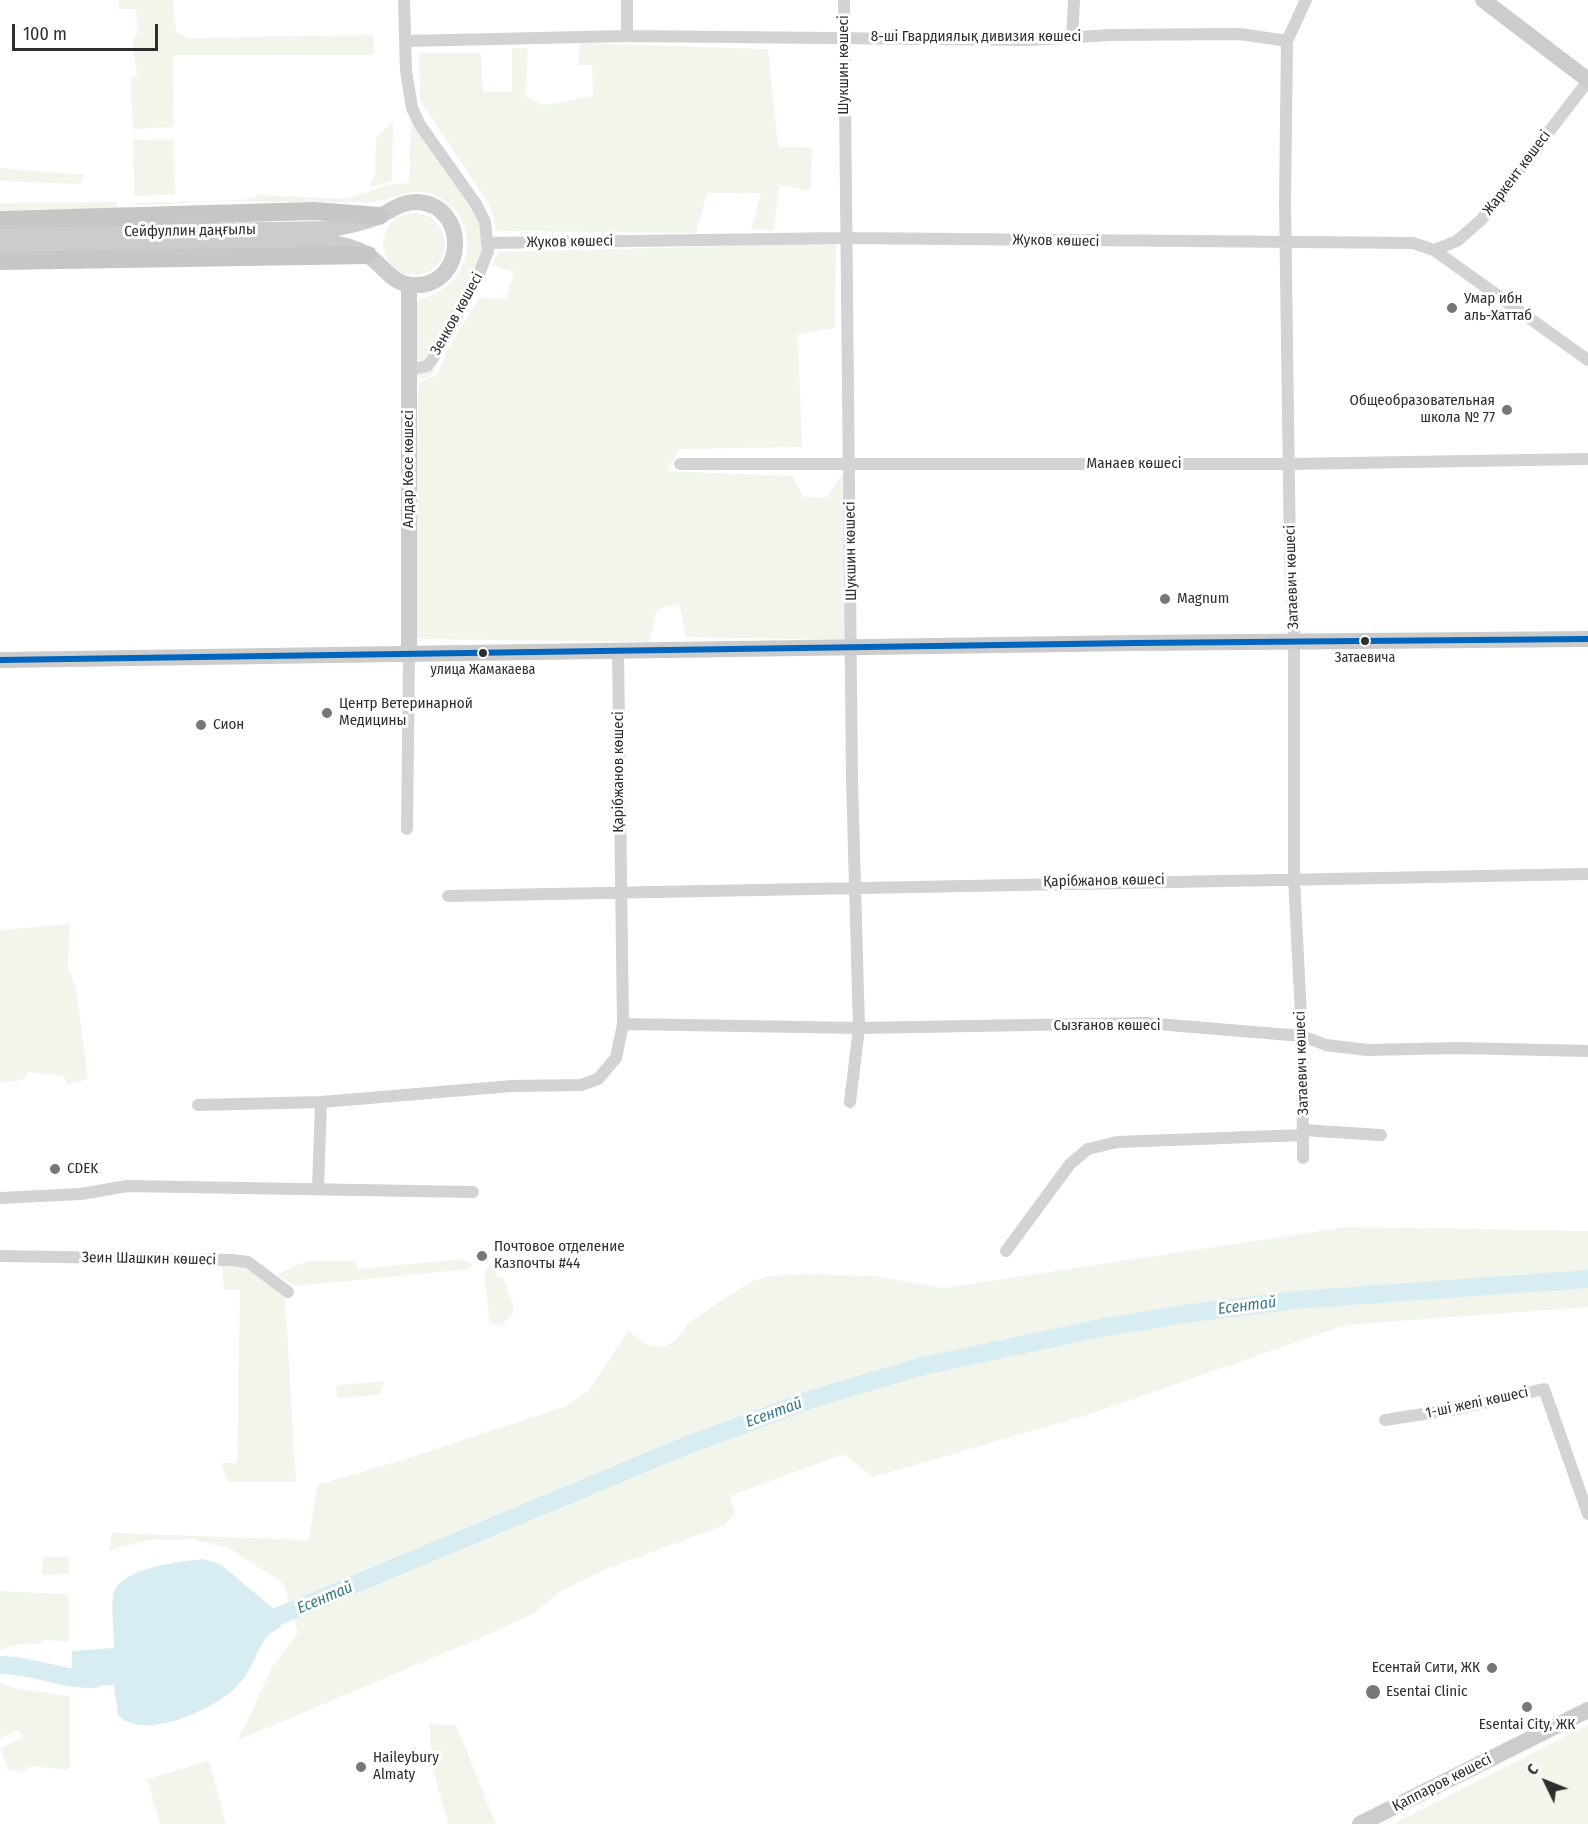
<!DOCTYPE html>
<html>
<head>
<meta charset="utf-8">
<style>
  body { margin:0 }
  #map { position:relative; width:1588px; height:1824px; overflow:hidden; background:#fff; font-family:"Fira Sans Condensed",sans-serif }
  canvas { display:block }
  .north { position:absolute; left:1516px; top:1752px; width:60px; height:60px; -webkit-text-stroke:4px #fff; paint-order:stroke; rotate:313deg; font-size:16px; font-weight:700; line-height:24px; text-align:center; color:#2e2e2e }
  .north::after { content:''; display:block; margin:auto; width:21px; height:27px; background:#2e2e2e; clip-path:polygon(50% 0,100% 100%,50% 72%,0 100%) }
  .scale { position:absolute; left:12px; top:24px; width:146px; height:27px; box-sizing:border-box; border:3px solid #2e2e2e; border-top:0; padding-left:8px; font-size:18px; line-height:21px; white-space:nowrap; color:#2e2e2e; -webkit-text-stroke:4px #fff; paint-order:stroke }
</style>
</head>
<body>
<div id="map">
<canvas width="1588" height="1824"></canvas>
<div class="north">С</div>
<div class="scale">100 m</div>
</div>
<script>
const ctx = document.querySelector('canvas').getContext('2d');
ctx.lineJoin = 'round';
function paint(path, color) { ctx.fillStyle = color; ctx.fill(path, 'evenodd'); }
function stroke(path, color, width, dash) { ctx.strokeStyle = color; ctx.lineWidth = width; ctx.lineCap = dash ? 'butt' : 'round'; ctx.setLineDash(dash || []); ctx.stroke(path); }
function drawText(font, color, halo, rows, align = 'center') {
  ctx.font = font + ' "Fira Sans Condensed",sans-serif'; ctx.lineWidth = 6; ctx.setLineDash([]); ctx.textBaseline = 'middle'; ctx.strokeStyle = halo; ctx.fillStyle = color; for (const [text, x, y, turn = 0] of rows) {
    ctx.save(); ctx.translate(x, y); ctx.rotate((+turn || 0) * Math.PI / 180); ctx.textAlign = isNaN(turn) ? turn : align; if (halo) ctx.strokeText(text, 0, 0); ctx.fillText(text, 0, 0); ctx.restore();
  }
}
const green = new Path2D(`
  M119 0H173L176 32 190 38 374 35V55H173L174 127 133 129 130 78 137 76 132 41 138 33 136 9H119Z
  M580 43 768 49 778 147H812L811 191 779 185 774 231 751 229 761 193H707L696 233 497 231 489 204 420 101 419 53H481L483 92H512V48H528L526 96 544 105 593 96 592 65H578Z
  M393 122 392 181 369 187 375 174 376 138Z
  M411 123 468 198 483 228 482 256 438 351 432 375 422 379 413 374 416 302C426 297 440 293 448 285 482 257 469 203 427 193 407 188 388 202 369 202 312 203 255 200 199 202 178 202 152 208 131 203L240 200 255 198 256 195 347 199 392 184 409 183Z
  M174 139 175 194 134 196 133 140Z
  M0 168 84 175 81 184 0 181Z
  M117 202V209L0 210V203Z
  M383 244a31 31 0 1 1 62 0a31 31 0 1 1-62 0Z
  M836 243 835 328 798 334 802 447 680 449 667 471 792 476 803 497 826 498 842 474 846 640 686 637 679 603 657 610 649 642 414 639 418 383 438 374 446 352 479 298 506 299 514 272 492 265 498 252Z
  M70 924 68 966 76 988 88 1079 67 1085 63 1076 29 1072 23 1080 0 1082V930Z
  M1347 1227 1588 1231V1307L1345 1325 1087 1415 873 1477 843 1454 730 1496 735 1513 725 1525 606 1569 559 1592 535 1613 480 1638 238 1740 273 1666 298 1633 283 1583 229 1548 192 1539 145 1540 109 1551 112 1533 309 1540 317 1485 406 1459 566 1406 589 1390 628 1331 649 1346 664 1347 674 1342 690 1322 718 1303 749 1283 768 1276 800 1274 873 1276 944 1288Z
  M464 1259 473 1264 470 1269 295 1286 277 1274 308 1261H356L358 1269Z
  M222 1265 248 1267 285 1295 296 1482H228L221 1463H237L240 1290H224Z
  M488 1265 495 1266 497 1276 503 1278 513 1304V1313L502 1325 490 1324 484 1276Z
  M383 1381V1388L379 1395 337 1398 336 1385Z
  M43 1557H69V1574L42 1575Z
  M0 1591 64 1594 69 1597V1642L45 1640 42 1643 19 1644 0 1650Z
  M0 1683 18 1689 70 1696V1766L67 1770 31 1766 21 1773 8 1769 0 1748 24 1737 18 1730 0 1739Z
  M429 1722 437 1725H456L496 1824H448L433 1770Z
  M1588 1725V1824H1393Z
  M209 1761 226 1824H160L147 1779Z`);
const water = new Path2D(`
  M203 1559 220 1564 274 1609 281 1627C258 1637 258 1659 244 1678 226 1705 145 1744 118 1715L114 1685 71 1686 72 1651 114 1648C114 1631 111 1612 113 1596 118 1567 180 1562 203 1559Z`);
const river = new Path2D(`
  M255 1626 685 1446 815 1398 919 1367 1101 1328 1192 1313 1296 1300 1588 1279
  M0 1665C35 1665 61 1680 95 1679`);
const street = new Path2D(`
  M404 0 406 71 412 108 420 125 476 204 485 222 488 251 477 279 432 360 427 366 410 370
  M627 0V36
  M844 0 852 779 859 1028 850 1102
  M1072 38 1074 0
  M406 41 627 36 1032 40 1110 35 1240 34 1287 41
  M487 243 846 238 1413 243 1434 250 1588 360
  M1434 250 1457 241 1481 220 1588 81
  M680 464H1290L1588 459
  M407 829 409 654
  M448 896C828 886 1208 879 1588 874
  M623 1024 859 1028 1145 1023 1302 1036 1326 1045 1367 1050 1458 1048 1588 1051
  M198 1105 321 1102 512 1086 581 1085 598 1079 616 1058 623 1024 618 651
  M1303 1130 1381 1135
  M1303 1158 1302 1036 1294 878V641L1290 554 1285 203 1287 41 1306 0
  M318 1188 321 1102
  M0 1198 81 1194 127 1186 473 1192
  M1006 1251 1070 1164 1088 1149 1117 1142 1303 1135
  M0 1256 232 1260 248 1262 288 1292
  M1385 1420 1462 1408 1544 1389 1588 1514`);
const secondary = new Path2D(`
  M1483 0 1588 80
  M0 234 331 229C348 226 364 223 380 216 392 210 403 201 418 202 470 206 466 287 414 285 391 285 383 264 366 254 355 247 343 245 331 243L0 248
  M409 285V654
  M0 660 1134 643 1588 639
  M1360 1824 1588 1710`);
const primary = new Path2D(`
  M0 220 314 211 379 216
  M0 261 368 255`);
const bus1 = new Path2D(`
  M0 660 1134 643 1588 639`);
const markers = [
  [1452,308,6,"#777"],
  [1507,410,6,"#777"],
  [1165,599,6,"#777"],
  [1365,641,5,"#2e2e2e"],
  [483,653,5,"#2e2e2e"],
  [327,713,6,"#777"],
  [201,725,6,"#777"],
  [55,1169,6,"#777"],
  [482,1256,6,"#777"],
  [1492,1668,6,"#777"],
  [1373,1692,8,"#777"],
  [1527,1707,6,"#777"],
  [361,1767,6,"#777"]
];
const busNames = [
  ["Затаевича",1365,658],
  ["улица Жамакаева",483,670]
];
const streetNames = [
  ["8-ші Гвардиялық дивизия көшесі",976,37],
  ["Шукшин көшесі",844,65,-90],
  ["Жаркент көшесі",1517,173,-53],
  ["Сейфуллин даңғылы",190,231,-1],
  ["Жуков көшесі",1056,241,1],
  ["Жуков көшесі",570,242,-1],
  ["Зенков көшесі",457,314,-61],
  ["Манаев көшесі",1134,464],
  ["Алдар Көсе көшесі",409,469,-90],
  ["Шукшин көшесі",851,551,-91],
  ["Затаевич көшесі",1292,577,-92],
  ["Қарібжанов көшесі",619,772,-90],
  ["Қарібжанов көшесі",1104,881,-1],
  ["Сызғанов көшесі",1107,1026],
  ["Затаевич көшесі",1302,1063,-92],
  ["Зеин Шашкин көшесі",149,1259,1],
  ["1-ші желі көшесі",1477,1403,-12],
  ["Қаппаров көшесі",1442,1783,-27]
];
const poiNames = [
  ["Умар ибн",1464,299],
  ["аль-Хаттаб",1464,316],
  ["Общеобразовательная",1495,401,"right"],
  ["школа № 77",1495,418,"right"],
  ["Magnum",1177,599],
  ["Центр Ветеринарной",339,704],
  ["Медицины",339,721],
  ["Сион",213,725],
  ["CDEK",67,1169],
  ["Почтовое отделение",494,1247],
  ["Казпочты #44",494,1264],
  ["Есентай Сити, ЖК",1480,1668,"right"],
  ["Esentai Clinic",1386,1692],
  ["Esentai City, ЖК",1527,1725,"center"],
  ["Haileybury",373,1758],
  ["Almaty",373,1775]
];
const waterNames = [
  ["Есентай",1247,1306,-7],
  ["Есентай",774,1413,-20],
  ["Есентай",325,1598,-23]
];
paint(green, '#f2f5eb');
paint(water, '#d7edf2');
stroke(river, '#d7edf2', 18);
stroke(street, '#d3d3d3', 12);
stroke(secondary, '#ccc', 16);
stroke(primary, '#c6c6c6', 18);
stroke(bus1, '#0065bd', 6);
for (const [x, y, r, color] of markers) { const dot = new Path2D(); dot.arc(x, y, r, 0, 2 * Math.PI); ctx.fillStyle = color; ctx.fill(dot); stroke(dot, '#fff', 2); }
drawText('14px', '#2e2e2e', '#fff', busNames);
drawText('15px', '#2e2e2e', '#fff', streetNames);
drawText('15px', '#2e2e2e', '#fff', poiNames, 'left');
drawText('italic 16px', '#377a8d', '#fff', waterNames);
</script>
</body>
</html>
